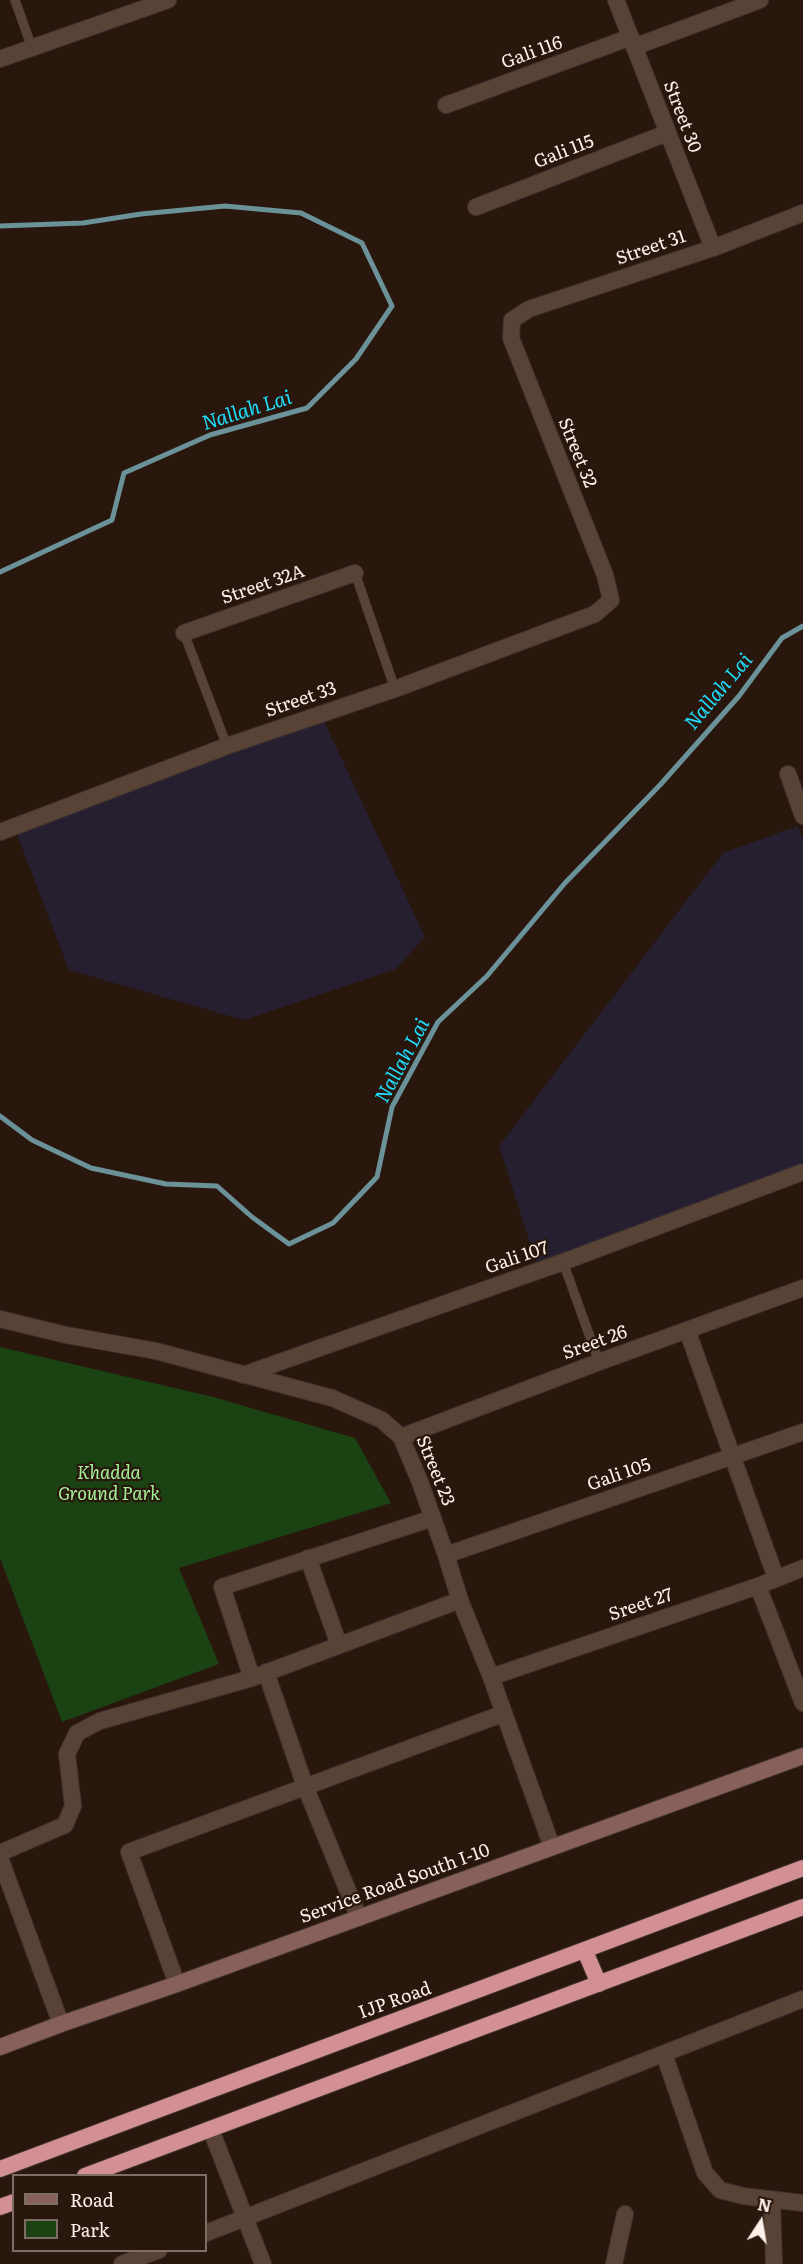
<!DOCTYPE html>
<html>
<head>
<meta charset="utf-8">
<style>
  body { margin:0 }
  #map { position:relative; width:803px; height:2264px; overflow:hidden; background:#29160c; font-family:Literata,serif }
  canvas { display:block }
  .legend { position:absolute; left:12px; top:2174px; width:195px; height:78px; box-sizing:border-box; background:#29160c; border:2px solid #7e6d64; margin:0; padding:8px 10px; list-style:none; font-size:18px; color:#feefe8 }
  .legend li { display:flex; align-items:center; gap:12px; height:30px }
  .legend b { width:30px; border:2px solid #7e6d64 }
  .north { position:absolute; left:731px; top:2192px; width:60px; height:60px; -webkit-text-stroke:4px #29160c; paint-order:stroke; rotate:12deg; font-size:16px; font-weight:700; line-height:24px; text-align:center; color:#feefe8 }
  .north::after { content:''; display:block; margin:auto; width:21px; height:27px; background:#feefe8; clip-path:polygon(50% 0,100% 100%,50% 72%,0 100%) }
</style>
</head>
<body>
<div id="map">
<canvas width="803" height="2264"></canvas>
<ul class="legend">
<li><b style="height:8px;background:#87605a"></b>Road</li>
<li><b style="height:16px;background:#1a4213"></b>Park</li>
</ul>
<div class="north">N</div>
</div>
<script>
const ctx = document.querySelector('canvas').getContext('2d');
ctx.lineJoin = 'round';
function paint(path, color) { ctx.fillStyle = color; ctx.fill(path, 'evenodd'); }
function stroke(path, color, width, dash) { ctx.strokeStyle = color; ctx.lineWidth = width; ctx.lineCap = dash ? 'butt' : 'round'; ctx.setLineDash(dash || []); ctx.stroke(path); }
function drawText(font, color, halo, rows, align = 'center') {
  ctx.font = font + ' Literata,serif'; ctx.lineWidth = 4.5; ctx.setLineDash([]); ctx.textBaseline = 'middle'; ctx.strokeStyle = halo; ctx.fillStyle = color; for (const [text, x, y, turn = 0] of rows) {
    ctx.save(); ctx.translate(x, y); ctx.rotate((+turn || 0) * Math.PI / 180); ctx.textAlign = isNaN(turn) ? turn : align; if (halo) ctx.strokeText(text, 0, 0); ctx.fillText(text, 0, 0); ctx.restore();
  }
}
const education = new Path2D(`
  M323 719 425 937 396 969 244 1020 69 970 16 832Z
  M798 826 803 840V1166L537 1264 499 1146 723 853Z`);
const green = new Path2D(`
  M0 1347 213 1397 355 1438 391 1503 179 1568 219 1664 62 1722 0 1558Z`);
const stream = new Path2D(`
  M0 226 83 223 141 214 225 206 301 213 362 243 392 306 356 359 307 408 210 435 124 473 112 520 0 572
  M0 1116 32 1140 91 1168 166 1184 217 1186 252 1217 289 1244 333 1223 377 1177 392 1107 438 1022 487 976 565 883 660 785 739 696 782 638 803 626`);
const service = new Path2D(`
  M15 0 32 48
  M355 573 395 689
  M184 633 227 746
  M563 1262 599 1362`);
const minor = new Path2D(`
  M616 0 713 248
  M634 47 760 0
  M0 59 168 0
  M446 105 631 37
  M476 207 667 133
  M184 633 355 573
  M788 774 803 816
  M0 832 227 746 395 689 595 614 611 600 605 575 511 338 512 320 529 309 713 248 803 213
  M0 1319 66 1335 156 1351 332 1398 382 1420 401 1437 420 1482 446 1555 460 1600 491 1677 552 1847
  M687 1330 776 1578
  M243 1375 563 1262 803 1172
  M401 1437 599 1362 803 1288
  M446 1555 803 1432
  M308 1558 339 1645
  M758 1586 803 1703
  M266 1672 305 1786 359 1918
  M491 1677 758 1586 803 1568
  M252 1678 222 1587 433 1518
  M0 1853 65 1825 73 1806 67 1754 77 1733 100 1721 252 1678 460 1600
  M0 1858 61 2024
  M177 1984 129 1852 502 1714
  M664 2054 705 2173 720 2190 743 2196 803 2203
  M772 2200 774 2264
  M206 2233 803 1999
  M122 2264 159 2250
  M614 2264 625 2214`);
const tertiary = new Path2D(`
  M211 2130 263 2264`);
const secondary = new Path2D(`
  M0 2047 61 2024 177 1984 803 1756`);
const trunk = new Path2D(`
  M585 1951 599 1984
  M0 2169 803 1868
  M85 2176 803 1907
  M0 2207 14 2202`);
const streetNames = [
  ["Gali 116",532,53,-20],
  ["Street 30",682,117,69],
  ["Gali 115",564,152,-21],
  ["Street 31",651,248,-19],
  ["Street 32",577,453,68],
  ["Street 32A",263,585,-19],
  ["Street 33",301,700,-19],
  ["Gali 107",517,1258,-19],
  ["Sreet 26",595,1343,-20],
  ["Street 23",435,1471,68],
  ["Gali 105",619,1475,-19],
  ["Sreet 27",641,1605,-19],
  ["Service Road South I-10",395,1884,-20],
  ["IJP Road",395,2001,-20]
];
const parkNames = [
  ["Khadda",109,1474],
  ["Ground Park",109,1495]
];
const waterNames = [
  ["Nallah Lai",247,411,-17],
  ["Nallah Lai",719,692,-50],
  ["Nallah Lai",403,1061,-62]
];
paint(education, '#251f2f');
paint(green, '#1a4213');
stroke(stream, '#6a9298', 5);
stroke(service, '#40322e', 10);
stroke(minor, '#40322e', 18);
stroke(tertiary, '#40322e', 18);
stroke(secondary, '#40322e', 18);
stroke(trunk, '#40322e', 18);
stroke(service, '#594337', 9);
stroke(minor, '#594337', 16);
stroke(tertiary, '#594337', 16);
stroke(secondary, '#87605a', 16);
stroke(trunk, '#d28f94', 16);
drawText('18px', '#feefe8', '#29160c', streetNames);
drawText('italic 18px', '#a6f299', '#29160c', parkNames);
drawText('italic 20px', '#1fddfc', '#29160c', waterNames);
</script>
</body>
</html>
